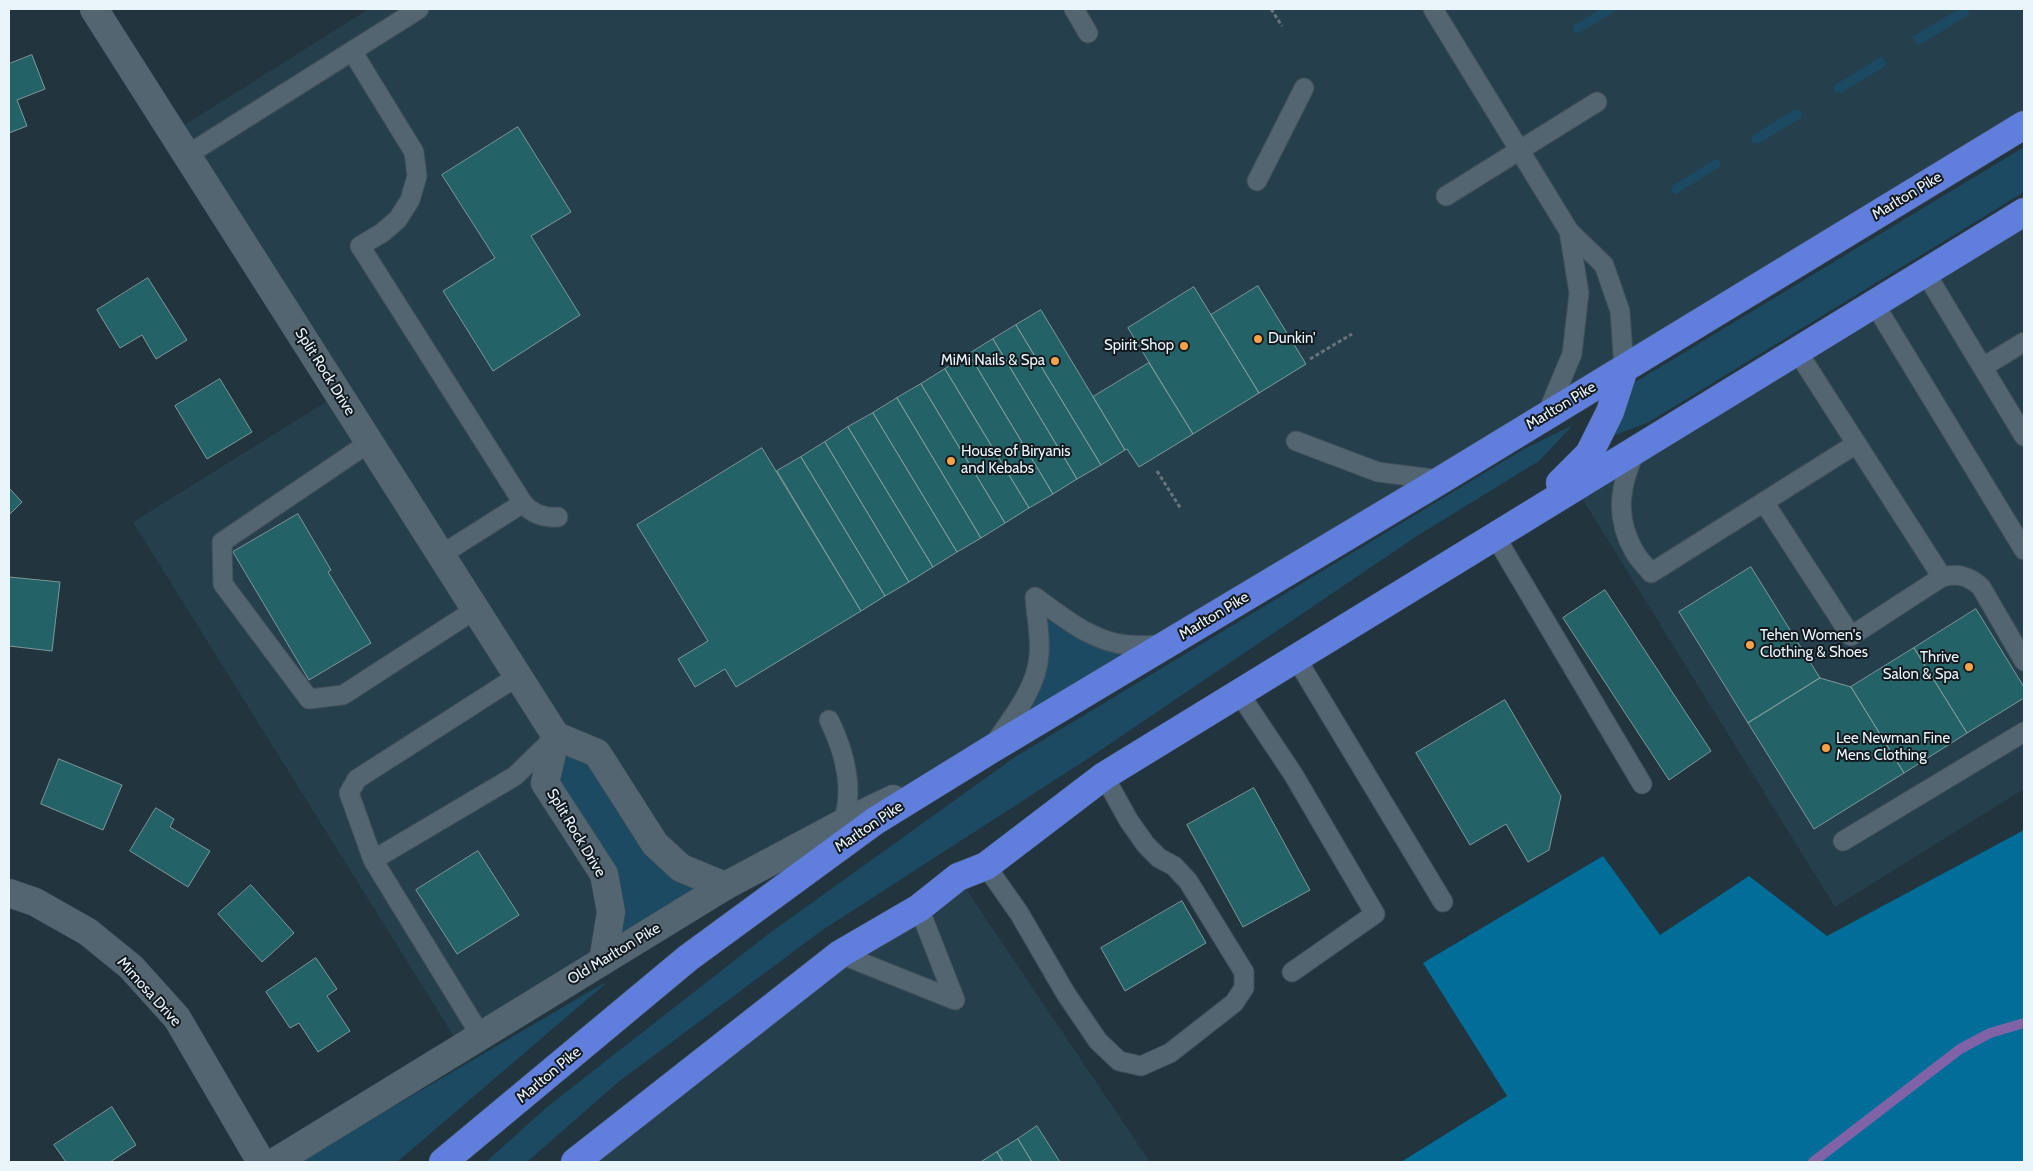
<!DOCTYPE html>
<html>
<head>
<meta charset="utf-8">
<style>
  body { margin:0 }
  #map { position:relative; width:2033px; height:1171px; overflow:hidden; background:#22343e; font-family:Cabin,sans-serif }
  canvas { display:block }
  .frame { position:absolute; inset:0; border:10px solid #e9f4fb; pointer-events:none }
</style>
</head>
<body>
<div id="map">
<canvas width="2033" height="1171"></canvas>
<div class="frame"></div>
</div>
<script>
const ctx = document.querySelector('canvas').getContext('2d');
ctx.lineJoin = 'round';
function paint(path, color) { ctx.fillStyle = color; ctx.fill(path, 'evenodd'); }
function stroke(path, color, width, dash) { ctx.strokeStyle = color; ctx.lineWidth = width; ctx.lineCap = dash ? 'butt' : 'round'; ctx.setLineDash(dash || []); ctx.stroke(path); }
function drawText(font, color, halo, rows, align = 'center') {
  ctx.font = font + ' Cabin,sans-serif'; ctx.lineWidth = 4; ctx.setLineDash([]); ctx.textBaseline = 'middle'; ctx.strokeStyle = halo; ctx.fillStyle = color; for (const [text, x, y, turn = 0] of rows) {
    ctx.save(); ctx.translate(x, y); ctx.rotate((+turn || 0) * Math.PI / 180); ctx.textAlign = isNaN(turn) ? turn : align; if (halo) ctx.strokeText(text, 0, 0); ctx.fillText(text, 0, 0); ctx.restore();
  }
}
const built = new Path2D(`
  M369 9H2024V125L1167 645 725 886 604 874 603 961 461 1048 133 522 339 394 173 132Z
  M2024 212V789L1835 907 1575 487Z
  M958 877 1150 1162H575Z`);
const green = new Path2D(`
  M1601 9H1619L1579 33 1573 32 1574 25Z
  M1959 9H1967L1970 14 1918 46 1912 37Z
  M1882 56 1887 65 1841 93 1835 92 1833 89 1835 85Z
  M1795 109 1801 111 1802 114 1801 118 1758 144 1752 143 1751 140 1752 136Z
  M2024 147V192L1649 422 1607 438 1632 384Z
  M1717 159 1721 163 1720 167 1676 194 1672 192 1671 189 1672 186 1714 160Z
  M1573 425 1539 461 1417 536 1092 756 821 931 617 1083 527 1162H486L547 1107 767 935 1015 757 1524 449Z
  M1035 597 1082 630 1167 645 990 750 1033 679Z
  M556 736 597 753 655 844 725 886 603 961 611 912 545 783Z
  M604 983 605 984 397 1162H299Z`);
const forest = new Path2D(`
  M2024 830V1162H1401L1507 1096 1423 963 1603 856 1660 935 1749 876 1827 936Z`);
const stream = new Path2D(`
  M1813 1162 1960 1049 1990 1033 2024 1023`);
const building = new Path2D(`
  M32 55 45 89 17 100 27 126 9 133V64Z
  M518 127 571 212 531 236 580 315 493 371 443 291 495 258 442 175Z
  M148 278 187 340 156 359 142 335 120 348 97 310Z
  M1258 286 1306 364 1259 393 1211 315Z
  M1194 287 1259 393 1193 434 1128 328Z
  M1041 310 1125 450 1101 465 1016 325Z
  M1016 325 1101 465 1077 479 993 339Z
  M993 339 1077 479 1053 494 969 354Z
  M969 354 1053 494 1029 508 945 369Z
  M1149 363 1193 434 1139 467 1127 449 1125 450 1093 397Z
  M945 369 1029 508 1005 523 921 384Z
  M220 379 252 432 207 459 175 406Z
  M921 384 1005 523 981 538 897 398Z
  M897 398 981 538 957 552 873 413Z
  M873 413 957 552 933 567 848 427Z
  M848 427 933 567 909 582 825 442Z
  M825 442 909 582 885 596 801 457Z
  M762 448 861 611 736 687 725 669 695 687 678 659 708 641 637 525Z
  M801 457 885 596 861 611 777 471Z
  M9 488 22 502 9 515Z
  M298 514 331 570 328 572 371 643 309 680 233 552Z
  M1751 567 1820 678 1748 723 1679 612Z
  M9 577 60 582 52 651 9 646Z
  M1605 590 1711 751 1669 780 1563 618Z
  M1976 609 2024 687V698L1967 733 1914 648Z
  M1914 648 1967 733 1904 773 1851 687Z
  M1820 678 1851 687 1904 773 1814 829 1748 723Z
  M1505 700 1561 796 1549 850 1528 862 1506 824 1470 845 1416 753Z
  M59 759 122 785 103 830 41 804Z
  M1254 788 1310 890 1243 927 1187 825Z
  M156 808 174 819 170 827 210 851 188 887 130 851Z
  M478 851 519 915 457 954 416 890Z
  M251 885 294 933 262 962 218 914Z
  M1182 901 1206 943 1125 991 1101 948Z
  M316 958 337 989 327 996 350 1031 318 1052 299 1023 290 1028 266 992Z
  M112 1107 136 1145 110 1162H66L54 1145Z
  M1037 1126 1060 1162H1032L1018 1139Z
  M1018 1139 1032 1162H1003L997 1152Z
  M997 1152 1003 1162H981Z`);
const path = new Path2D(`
  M1271 9 1282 26
  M1310 359 1352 334
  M1157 471 1181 509`);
const lane = new Path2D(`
  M1074 9 1088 33
  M1433 9 1569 231 1604 265 1620 311 1624 369
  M352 51 414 152 417 176 410 200 398 219 382 233 360 246 523 503C532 514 543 518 558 517
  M187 155 419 9
  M1257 181 1304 88
  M1446 196 1597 102
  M1925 272 2024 436
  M1874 303 2024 550
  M1983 367 2024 342
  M1547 414 1572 354 1579 293 1569 231
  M1296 441 1378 472 1441 480
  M370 442 222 542 223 584 309 699 343 695 476 609
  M1636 450C1620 484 1614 516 1634 551 1638 559 1646 566 1651 573L1856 444
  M1764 502 1851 636 1942 577 1797 351
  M1495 536 1642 784
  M441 555 523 503
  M1942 577C1958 573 1969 576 1981 587L2024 661
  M1296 658 1443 902
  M1239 693 1293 774 1375 914 1292 972
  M829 720C845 752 857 796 839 830
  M994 744C1012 718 1037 688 1039 655 1041 636 1036 616 1035 597 1063 617 1092 642 1128 645 1139 646 1152 645 1163 645
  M1843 841 2024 732
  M373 860 349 793 357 779 518 676
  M986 866 1019 913 1066 994 1098 1041 1119 1061 1141 1066 1170 1053 1234 1003 1244 988V972L1188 881 1174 866 1159 858 1146 845 1129 821 1104 776
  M840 954 955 1000 919 908
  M481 1036 373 860 515 776 555 737`);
const street = new Path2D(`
  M94 9 556 736 597 753 655 844 681 868 725 886
  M556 736 545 783 604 874 611 912 603 961
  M9 893 35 902 88 932 131 967 177 1018 261 1162`);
const secondary = new Path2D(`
  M275 1162 725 886 843 823 893 799`);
const highway = new Path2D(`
  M1560 483 1589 454 1610 412 1624 369
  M443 1162 688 958 875 821 990 750 1441 480 2024 125
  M575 1162 840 954 919 908 958 877 986 866 1104 776 2024 212`);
const markers = [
  [1258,339,5,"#f7a149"],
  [1184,346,5,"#f7a149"],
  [1055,361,5,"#f7a149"],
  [951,461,5,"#f7a149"],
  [1750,645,5,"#f7a149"],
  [1969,667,5,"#f7a149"],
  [1826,748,5,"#f7a149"]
];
const streetNames = [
  ["Marlton Pike",1907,196,-31],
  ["Split Rock Drive",325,372,58],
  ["Marlton Pike",1561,406,-31],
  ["Marlton Pike",1214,616,-31],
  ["Marlton Pike",869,827,-34],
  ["Split Rock Drive",576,833,59],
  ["Old Marlton Pike",614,954,-31],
  ["Mimosa Drive",149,992,48],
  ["Marlton Pike",549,1075,-40]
];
const poiNames = [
  ["Dunkin'",1268,339],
  ["Spirit Shop",1174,346,"right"],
  ["MiMi Nails & Spa",1045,361,"right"],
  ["House of Biryanis",961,452],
  ["and Kebabs",961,469],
  ["Tehen Women's",1760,636],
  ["Clothing & Shoes",1760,653],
  ["Thrive",1959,658,"right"],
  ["Salon & Spa",1959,675,"right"],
  ["Lee Newman Fine",1836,739],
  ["Mens Clothing",1836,756]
];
paint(built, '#263f4d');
paint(green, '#1b4a62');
paint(forest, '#006e99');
stroke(stream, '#8063a7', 10);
paint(building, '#236367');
stroke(building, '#7e989a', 1);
stroke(lane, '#404f58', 21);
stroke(street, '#404f58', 29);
stroke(secondary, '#404f58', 29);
stroke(highway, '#404f58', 29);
stroke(path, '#65747d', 3, [4, 2.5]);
stroke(lane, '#526570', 19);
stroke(street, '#526570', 28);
stroke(secondary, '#526570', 28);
stroke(highway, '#607edc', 28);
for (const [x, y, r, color] of markers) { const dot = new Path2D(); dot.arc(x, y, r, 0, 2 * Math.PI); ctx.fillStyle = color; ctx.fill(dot); stroke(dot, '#121a1f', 2); }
drawText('15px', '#e9f4fb', '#121a1f', streetNames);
drawText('15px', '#e9f4fb', '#121a1f', poiNames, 'left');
</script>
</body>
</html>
